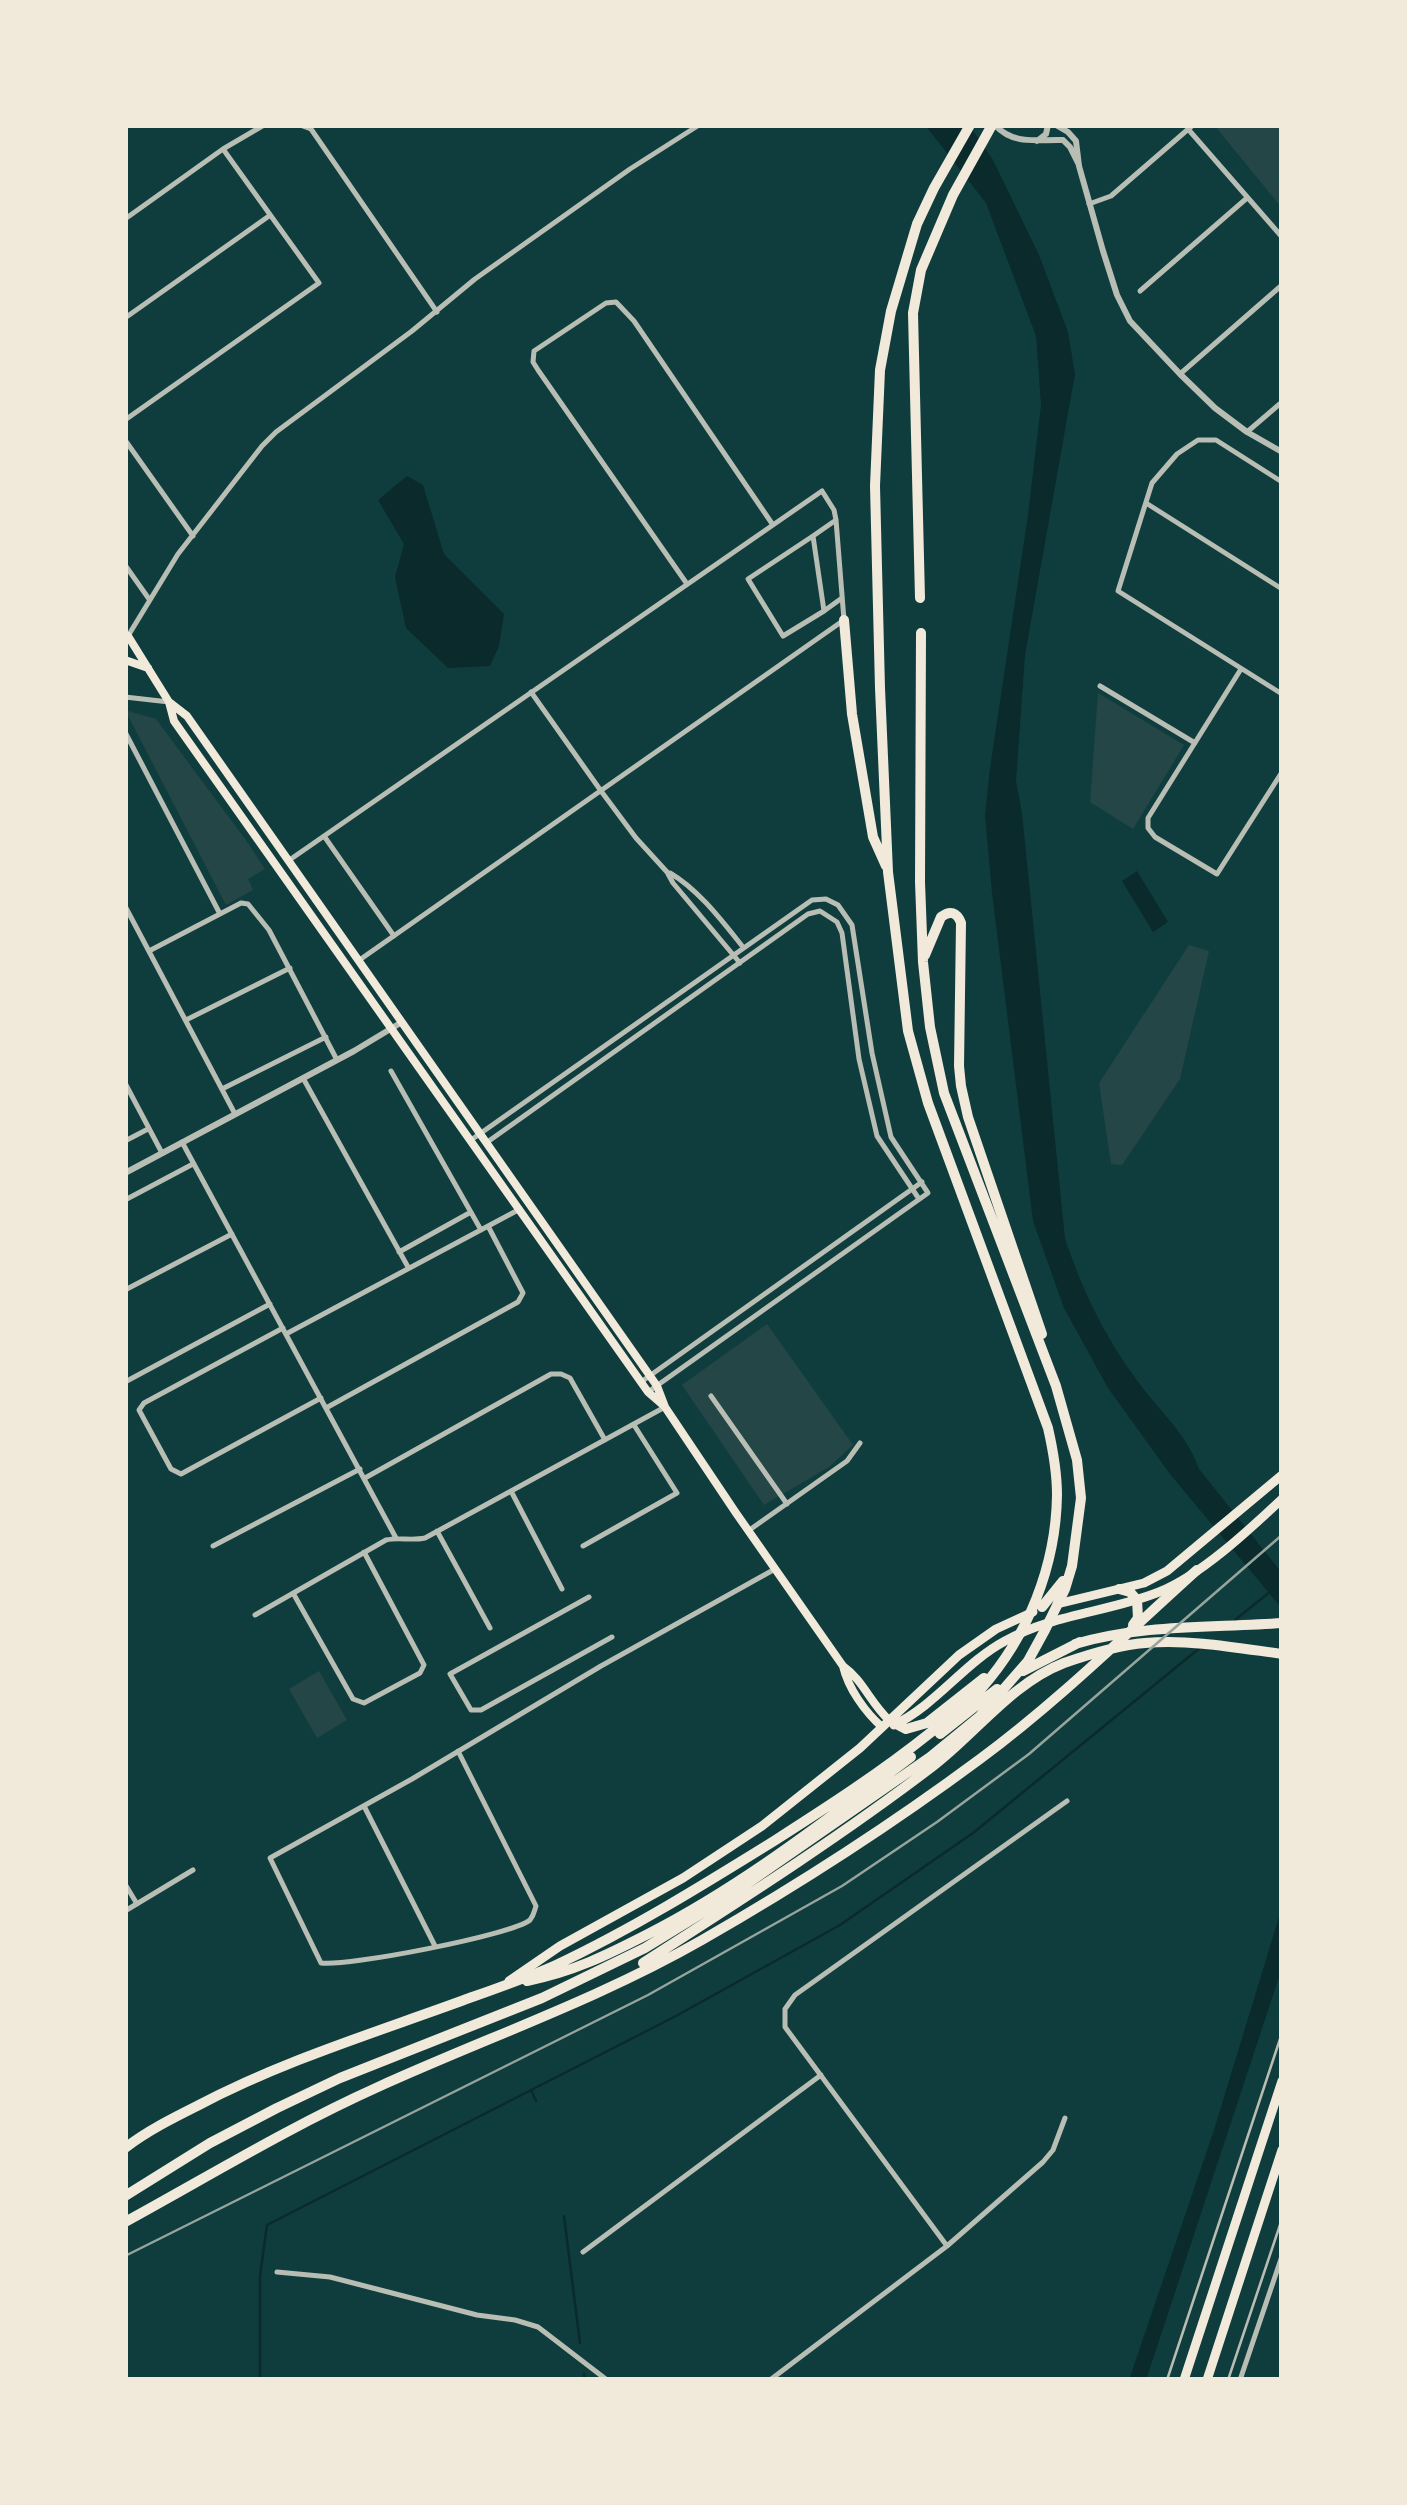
<!DOCTYPE html>
<html>
<head>
<meta charset="utf-8">
<style>
  body { margin:0 }
  #map { position:relative; width:1407px; height:2505px; overflow:hidden; background:#0f3d3e; font-family:"Source Serif 4",serif }
  canvas { display:block }
  .frame { position:absolute; inset:0; border:128px solid #f1e9da; pointer-events:none }
</style>
</head>
<body>
<div id="map">
<canvas width="1407" height="2505"></canvas>
<div class="frame"></div>
</div>
<script>
const ctx = document.querySelector('canvas').getContext('2d');
ctx.lineJoin = 'round';
function paint(path, color) { ctx.fillStyle = color; ctx.fill(path, 'evenodd'); }
function stroke(path, color, width, dash) { ctx.strokeStyle = color; ctx.lineWidth = width; ctx.lineCap = dash ? 'butt' : 'round'; ctx.setLineDash(dash || []); ctx.stroke(path); }
const green = new Path2D(`
  M1214 125H1282V208Z
  M1098 693 1184 745 1133 829 1090 802Z
  M125 710 156 719 248 843 265 869 248 879 253 890 226 905Z
  M1189 945 1209 951 1180 1079 1122 1165 1111 1164 1099 1083Z
  M767 1324 853 1445 829 1467 764 1505 682 1385Z
  M319 1671 347 1720 317 1738 289 1689Z`);
const water = new Path2D(`
  M925 125H969L993 160 1039 255 1068 332 1075 374 1025 655 1016 781 1022 813 1065 1239C1082 1289 1104 1336 1136 1379 1157 1409 1187 1433 1199 1469L1282 1573V1612L1279 1605 1170 1474 1108 1388 1064 1308 1033 1221 992 893 985 815 990 768 1028 515 1041 405 1036 336 986 203Z
  M407 476 423 485 444 554 504 614 499 646 490 666 448 668 406 628 395 577 404 544 378 500Z
  M1137 871 1168 922 1153 932 1122 881Z
  M1282 1907V1968L1146 2380H1129L1214 2130Z`);
const stream = new Path2D(`
  M1235 1620 1271 1591
  M531 2090 536 2101
  M564 2216 580 2343
  M584 2374 585 2380
  M260 2380V2276L267 2225 676 2016 840 1925 973 1833 1201 1647`);
const service = new Path2D(`
  M1167 2380 1282 2033
  M1228 2380 1282 2219`);
const minor = new Path2D(`
  M300 125 311 129 437 312
  M1188 129 1282 237
  M1089 204 1111 196 1193 125
  M125 219 223 149 264 125
  M1140 291 1247 198
  M125 318 269 216
  M1180 374 1282 285
  M125 420 319 283 223 149
  M1247 432 1282 402
  M125 440 193 536
  M1282 482 1216 440H1198L1177 454 1152 483 1118 591 1282 694
  M1146 503 1282 589
  M836 520 813 536 824 611 842 598
  M813 536 748 579 783 636 824 611
  M125 565 149 599
  M687 584 538 370 533 362 534 351 606 303 616 302 634 321 773 525
  M125 631 128 636 178 554 262 446 276 432 412 331 475 279 630 169 699 125
  M1241 669 1148 818V828L1155 837 1217 874 1282 772
  M1100 686 1195 743
  M531 692 601 791 636 838 667 872 673 883 740 963
  M125 697 169 702
  M125 732 220 914
  M324 836 394 936
  M288 861 822 491 834 510 836 520 844 620 358 961
  M670 873C699 890 722 921 743 947
  M125 906 235 1114
  M149 951 241 903 248 904 269 930 337 1060
  M186 1020 290 968
  M391 1071 481 1230
  M303 1078 408 1267
  M125 1083 162 1153
  M222 1089 326 1037
  M471 1140 812 900 826 899 838 905 852 925 872 1053 891 1137 928 1193 648 1392
  M125 1141 148 1129
  M182 1142 396 1538
  M486 1143 808 914 820 911 837 922 842 933 859 1059 877 1136 919 1199
  M125 1200 193 1164
  M399 1252 471 1212
  M125 1290 232 1234
  M283 1328 144 1403 139 1410 171 1469 181 1474 321 1398
  M286 1334 520 1209
  M125 1382 270 1304
  M641 1382 922 1182
  M711 1396 787 1504
  M326 1408 518 1302 523 1293 488 1226
  M365 1478 551 1374H561L570 1378 605 1440
  M511 1491 562 1589
  M437 1531 490 1628
  M748 1531 847 1461 860 1443
  M213 1546 360 1469
  M583 1546 677 1493 634 1425
  M293 1593 353 1699 364 1703 420 1673 424 1665 364 1552
  M589 1597 450 1674 471 1710H481L612 1637
  M255 1615 386 1540C399 1537 411 1541 425 1538L665 1407
  M458 1751 536 1906C534 1912 534 1915 530 1920 512 1935 346 1967 321 1963L270 1858 412 1779 601 1666 775 1569
  M364 1806 435 1946
  M125 1884 137 1904
  M125 1911 193 1870
  M947 2246 785 2027V2009L795 1995 1067 1801
  M583 2252 821 2075
  M277 2272 330 2277 477 2315 515 2320 538 2327 607 2380
  M770 2380 947 2246 1043 2162 1053 2150 1065 2118
  M1240 2380 1282 2256`);
const tertiary = new Path2D(`
  M995 125C1014 146 1038 139 1063 140L1070 147 1079 165
  M1006 125H1011
  M1056 125 1068 132 1076 141 1079 166 1103 251 1117 295 1130 321 1180 374 1215 408 1247 432 1282 452
  M1037 141 1046 134 1048 125
  M125 1173 354 1051 402 1022`);
const secondary = new Path2D(`
  M128 636 169 702 187 716 657 1386 665 1407 736 1513 843 1666C863 1680 871 1704 889 1720
  M125 660 148 668
  M169 702 174 721 648 1392 663 1405
  M843 1666C848 1688 865 1712 882 1727`);
const primary = new Path2D(`
  M1057 1604 1144 1583 1167 1571 1282 1475
  M894 1725C936 1705 964 1663 1005 1641 1053 1614 1109 1612 1159 1592 1200 1576 1250 1529 1282 1499
  M509 1981 560 1946 683 1878 762 1826 860 1748 959 1655 996 1629 1033 1612`);
const trunk = new Path2D(`
  M1184 2380 1282 2081
  M1207 2380 1282 2150`);
const motorway = new Path2D(`
  M920 598 913 313 921 270 953 195 992 125
  M844 620 852 714 873 837 886 866
  M925 955 941 917C950 910 957 912 961 923L959 1066 961 1086 968 1117 1042 1334
  M1119 1589 1130 1592 1137 1600 1138 1618 1133 1625
  M1042 1607 1063 1581
  M1075 1644C1142 1624 1213 1628 1282 1623
  M1023 1671 1080 1642
  M889 1720 906 1729 927 1723 984 1678
  M940 1734 997 1689
  M643 1963C741 1900 840 1837 933 1766 976 1733 1012 1683 1064 1663 1090 1654 1118 1645 1145 1643 1190 1639 1238 1648 1282 1654
  M527 1981C573 1972 607 1955 648 1934 742 1886 826 1820 911 1757
  M125 2148C147 2131 173 2118 197 2106 282 2061 374 2033 464 2000 495 1989 527 1978 556 1965 632 1929 703 1885 774 1841 827 1807 880 1773 930 1733 947 1720 966 1705 981 1689 1028 1636 1056 1566 1057 1495 1057 1472 1053 1450 1048 1428L928 1103 908 1031 888 872 880 688 875 486 880 370 891 311 917 224 934 188 970 125
  M125 2196 210 2143 277 2108 340 2078 542 1998 645 1948 728 1897 930 1757 980 1716 1028 1661 1045 1630 1065 1589 1072 1566 1081 1498 1077 1460 1056 1386 944 1093 930 1027 923 962 920 882 921 633
  M125 2222C209 2176 291 2126 378 2087 486 2038 599 1999 702 1940 798 1885 891 1825 980 1759 1057 1702 1126 1634 1197 1570`);
const rail = new Path2D(`
  M125 2256 648 1995 842 1886 937 1822 1029 1754 1282 1535`);
paint(green, '#244646');
paint(water, '#0a2a2b');
stroke(stream, '#0a2a2b', 2.5);
stroke(service, '#b8beb3', 2.5);
stroke(minor, '#b8beb3', 5);
stroke(tertiary, '#b8beb3', 6);
stroke(secondary, '#f1e9da', 8);
stroke(primary, '#f1e9da', 9);
stroke(trunk, '#f1e9da', 9);
stroke(motorway, '#f1e9da', 10);
stroke(rail, '#97a49c', 2.5);
</script>
</body>
</html>
